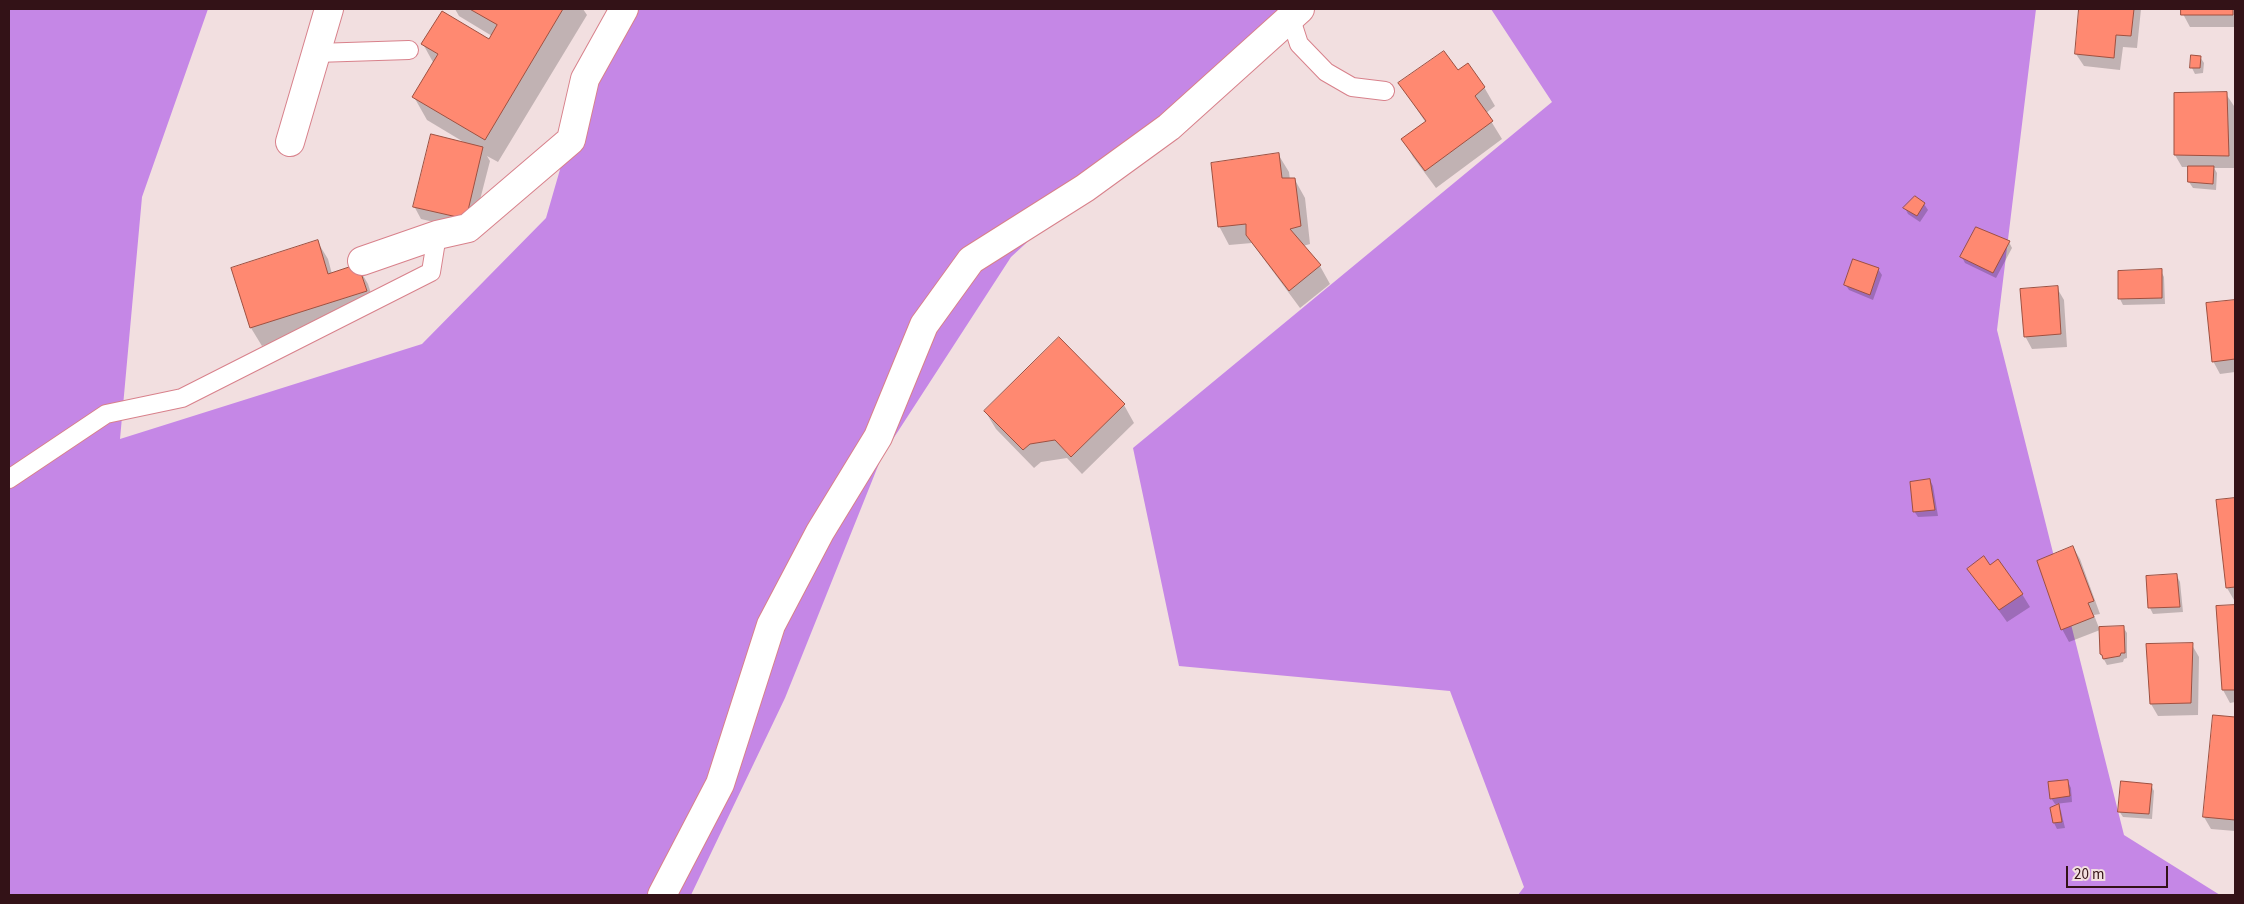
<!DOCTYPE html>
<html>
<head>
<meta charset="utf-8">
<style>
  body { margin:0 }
  #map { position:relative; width:2244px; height:904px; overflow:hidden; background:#f2dfe0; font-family:"Source Sans 3",sans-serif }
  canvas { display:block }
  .frame { position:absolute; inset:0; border:10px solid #331217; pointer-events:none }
  .scale { position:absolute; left:2066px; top:866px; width:102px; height:22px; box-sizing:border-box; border:2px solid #331217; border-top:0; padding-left:6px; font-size:15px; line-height:18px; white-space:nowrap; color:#331217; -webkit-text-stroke:4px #f2dfe0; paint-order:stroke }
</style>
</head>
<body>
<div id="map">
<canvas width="2244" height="904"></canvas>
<div class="frame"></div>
<div class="scale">20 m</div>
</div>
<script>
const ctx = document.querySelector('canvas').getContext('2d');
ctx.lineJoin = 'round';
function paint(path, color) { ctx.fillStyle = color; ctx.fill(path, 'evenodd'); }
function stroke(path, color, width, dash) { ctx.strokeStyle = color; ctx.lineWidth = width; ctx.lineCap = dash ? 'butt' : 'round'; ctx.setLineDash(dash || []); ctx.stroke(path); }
const forest = new Path2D(`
  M9 9H208L142 197 120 439 422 344 546 218 604 17 611 9H1313L1124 153 1011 257 882 456 785 698 691 895H9Z
  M1491 9H2036L1997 330 2124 835 2220 895H1518L1524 887 1450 691 1179 666 1133 448 1552 102Z`);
const shadow = new Path2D(`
  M455 9H583L587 15 498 162 487 156 490 161 472 231 421 219 414 206 467 144 427 120 414 97 434 64 423 44 490 41 492 36 459 16Z
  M2081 9H2141L2137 48 2123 47 2120 70 2084 66 2076 54Z
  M2183 9H2235V27H2190L2183 14Z
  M2200 57 2204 63 2203 73 2195 74 2192 68Z
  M1457 72 1484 87 1495 106 1486 113 1502 139 1436 188 1413 157 1403 139 1426 123 1400 84Z
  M2226 94 2234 106 2235 168H2214L2217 173 2216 190 2193 188 2189 182 2190 167H2182L2175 155Z
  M1278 154 1289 172 1290 180H1295L1305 198 1310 244 1303 246 1320 266 1330 284 1300 308 1252 243 1229 245 1219 226Z
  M1915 197 1924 204 1928 210 1920 222 1908 214 1905 208Z
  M317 241 328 259 332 274 357 265 368 284 376 309 262 346 251 328Z
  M2009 242 2012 248 1996 278 1965 263 1962 257Z
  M1878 269 1882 275 1873 300 1849 290 1845 284Z
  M2161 271 2164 277 2165 304 2123 305 2120 299 2119 272Z
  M2057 288 2064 300 2067 347 2032 349 2025 336Z
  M2235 301V372L2220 374 2213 361 2207 304Z
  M1124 405 1134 423 1082 474 1067 458 1041 462 1034 468 996 429 985 411Z
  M1930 480 1933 486 1938 516 1918 517 1914 511Z
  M2235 499V600H2234L2227 588 2217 501Z
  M2073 547 2080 559 2100 614 2094 615 2099 628 2123 627 2127 633V658L2124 659 2123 662 2107 665 2101 654 2100 630 2069 642 2062 629Z
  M1969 569 2022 594 2030 607 2007 622Z
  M2177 576 2180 582 2183 612 2153 614 2150 608 2148 577Z
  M2235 606V702L2230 703 2223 690 2217 607Z
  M2192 645 2199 657 2198 715 2158 716 2151 704Z
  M2214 716 2235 718V831L2211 829 2204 817Z
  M2068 782 2071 788 2072 802 2055 804 2051 798Z
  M2151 785 2154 791 2152 819 2123 817 2119 811Z
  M2058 806 2061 811 2065 828 2057 829 2054 823 2051 809Z`);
const building = new Path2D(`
  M470 9H563L485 140 412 97 438 54 421 44 442 11 489 39 497 25Z
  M2079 9H2134L2131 36 2116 35 2114 58 2075 54Z
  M2181 9H2233V15H2181Z
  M1444 51 1458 70 1468 63 1485 87 1475 96 1493 121 1425 171 1401 139 1426 121 1398 83Z
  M2191 55 2201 56 2200 68H2190Z
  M2227 92 2229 156 2174 155V93Z
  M431 134 483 147 466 219 413 207Z
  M1279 153 1282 178H1295L1301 226 1290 229 1321 265 1289 291 1246 235V224L1218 227 1211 163Z
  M2188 166H2214L2213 184 2188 182Z
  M1915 196 1925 203 1917 216 1903 208Z
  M1976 227 2010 241 1993 273 1960 257Z
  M318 240 328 274 358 264 367 291 250 328 231 268Z
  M1853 259 1879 268 1870 295 1844 285Z
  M2162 269V298L2118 299V271Z
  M2058 286 2061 334 2024 337 2020 289Z
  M2235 300V359L2212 362 2206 303Z
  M1059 337 1125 404 1071 457 1055 440 1030 444 1023 450 984 411Z
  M1930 479 1935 510 1913 512 1910 482Z
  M2235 498V587L2226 588 2216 500Z
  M2073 546 2094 601 2088 603 2094 617 2061 630 2037 561Z
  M1984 556 1990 565 1998 559 2023 594 1999 610 1967 569Z
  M2177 574 2180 607 2148 608 2146 576Z
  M2235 605V690H2222L2216 606Z
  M2124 626 2125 653H2121L2120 656 2103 659 2102 655 2100 654 2099 627Z
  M2193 643 2191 703 2150 704 2146 644Z
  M2213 715 2235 717V820L2203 817Z
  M2068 780 2070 796 2050 799 2048 782Z
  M2121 781 2152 784 2149 814 2118 812Z
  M2059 804 2062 822 2053 823 2050 808Z`);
const service = new Path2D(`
  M1290 16 1299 44 1326 72 1352 87 1385 91
  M316 53 409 50
  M9 479 106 414 182 398 431 272 437 235`);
const minor = new Path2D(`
  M290 142 329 9
  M362 261 437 235 468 228 571 140 585 79 624 9
  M662 895 720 784 771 625 820 532 878 437 924 325 971 260 1085 188 1169 127 1300 9`);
paint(forest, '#c587e6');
paint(shadow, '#0003');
paint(building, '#ff8971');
stroke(building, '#9e5040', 1);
stroke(service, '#d8818b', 20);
stroke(minor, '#d8818b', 30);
stroke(service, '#fff', 18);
stroke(minor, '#fff', 28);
</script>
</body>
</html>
